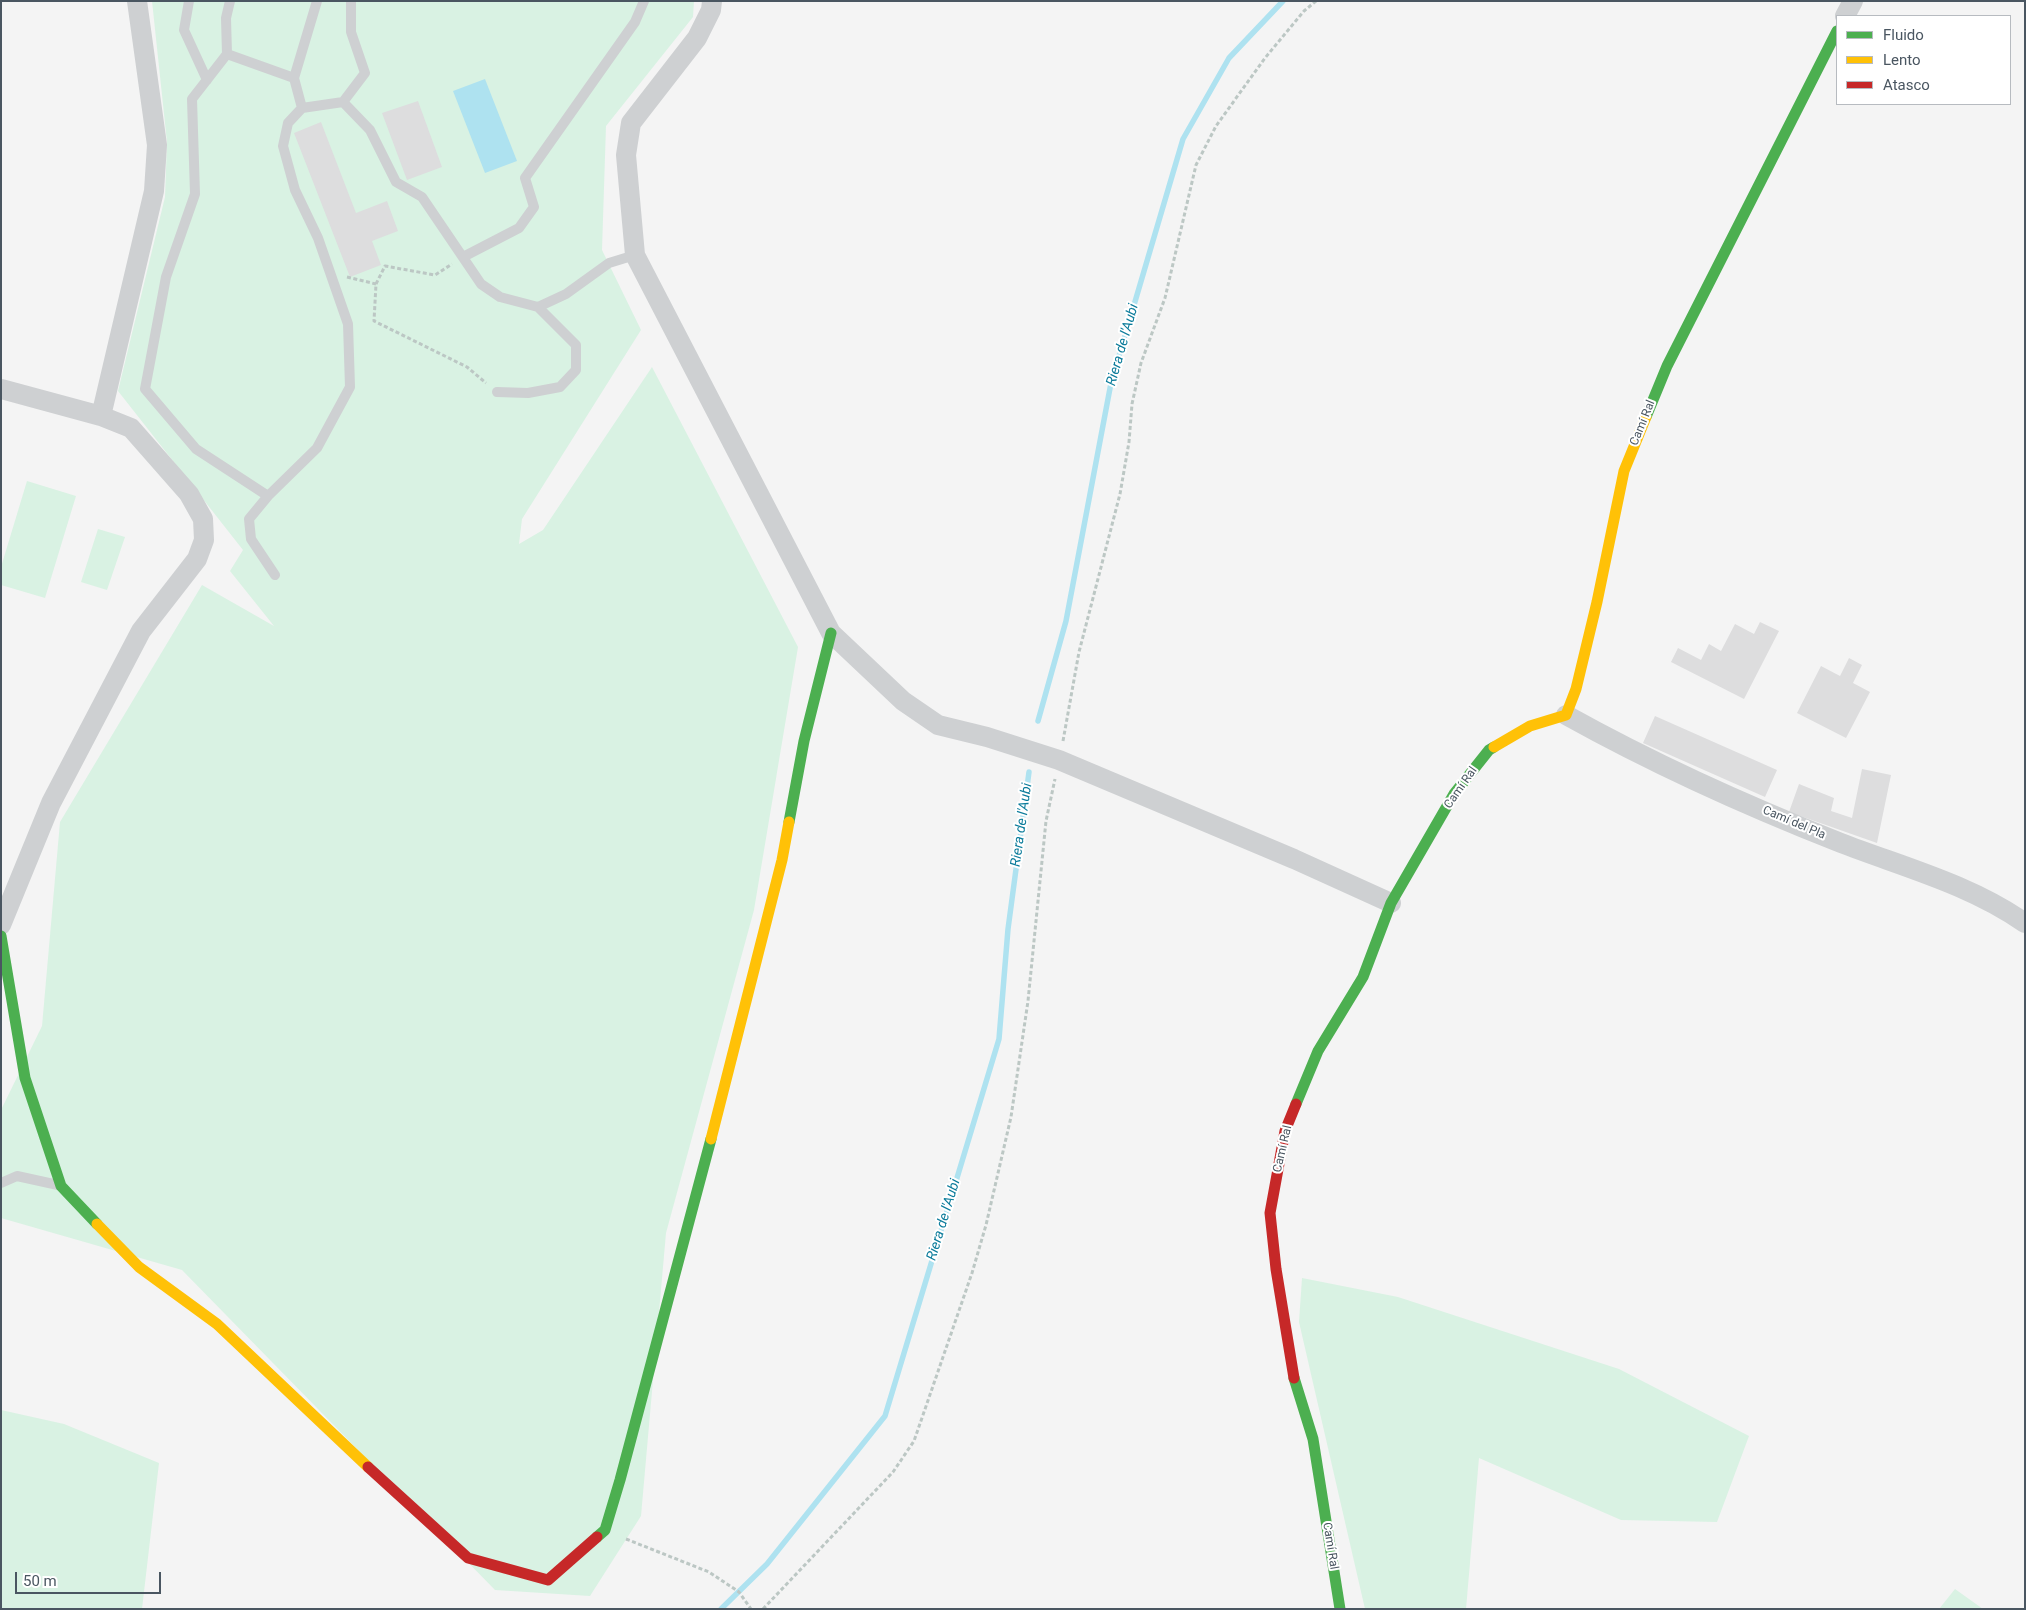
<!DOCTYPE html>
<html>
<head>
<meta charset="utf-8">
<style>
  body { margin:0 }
  #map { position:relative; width:2026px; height:1610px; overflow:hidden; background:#f4f4f4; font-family:Roboto,sans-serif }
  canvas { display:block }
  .frame { position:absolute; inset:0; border:2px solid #4a5661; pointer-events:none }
  .legend { position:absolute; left:1836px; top:15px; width:175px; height:90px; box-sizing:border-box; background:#fff; border:1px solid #b7bbc0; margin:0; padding:6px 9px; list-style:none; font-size:15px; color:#4a5661 }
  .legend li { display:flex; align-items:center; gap:10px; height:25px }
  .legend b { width:25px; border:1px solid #b7bbc0 }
  .scale { position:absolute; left:15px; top:1572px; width:146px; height:22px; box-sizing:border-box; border:2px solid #4a5661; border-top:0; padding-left:6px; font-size:15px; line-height:18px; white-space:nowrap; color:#4a5661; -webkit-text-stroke:4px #fff; paint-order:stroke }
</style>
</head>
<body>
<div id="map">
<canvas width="2026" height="1610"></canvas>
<div class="frame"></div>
<ul class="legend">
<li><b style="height:6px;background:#4caf50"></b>Fluido</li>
<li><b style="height:6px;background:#ffc107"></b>Lento</li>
<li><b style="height:6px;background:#c62828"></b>Atasco</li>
</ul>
<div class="scale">50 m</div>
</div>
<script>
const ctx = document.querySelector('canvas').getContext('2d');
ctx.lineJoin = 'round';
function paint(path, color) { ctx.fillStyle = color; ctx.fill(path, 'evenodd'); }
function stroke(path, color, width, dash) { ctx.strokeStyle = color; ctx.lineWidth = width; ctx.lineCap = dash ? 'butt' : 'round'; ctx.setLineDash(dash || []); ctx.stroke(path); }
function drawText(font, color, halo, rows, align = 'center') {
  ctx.font = font + ' Roboto,sans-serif'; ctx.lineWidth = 4; ctx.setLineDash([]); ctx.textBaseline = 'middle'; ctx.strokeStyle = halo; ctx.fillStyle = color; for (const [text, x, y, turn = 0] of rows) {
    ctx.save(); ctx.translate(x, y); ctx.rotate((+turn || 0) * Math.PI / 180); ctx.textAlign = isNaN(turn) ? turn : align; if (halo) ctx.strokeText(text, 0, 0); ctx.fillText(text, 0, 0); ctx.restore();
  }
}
const green = new Path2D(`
  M152 1H694L693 17 606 126 602 250 641 330 522 519 519 544 543 530 652 367 798 647 754 910 666 1233 641 1516 590 1596 495 1590 182 1270 1 1218V1110L42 1026 60 822 202 585 274 626 230 571 243 550 118 391 165 197 167 142Z
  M27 481 76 496 45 598 1 585V567Z
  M98 529 125 537 107 590 81 582Z
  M1302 1278 1398 1297 1619 1369 1749 1436 1717 1522 1621 1520 1479 1458 1466 1609H1365L1299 1322Z
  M1 1410 64 1424 159 1463 142 1609H1Z
  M1955 1589 1983 1609H1939Z`);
const water = new Path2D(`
  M485 79 517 161 485 173 453 91Z`);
const stream = new Path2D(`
  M1038 721 1066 621 1111 383 1183 139 1229 58 1283 1
  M721 1609 767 1564 885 1416 999 1039 1008 929 1029 772`);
const building = new Path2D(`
  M418 101 442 167 407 180 382 113Z
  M321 122 356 213 387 201 398 231 372 241 381 265 350 277 294 133Z
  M1760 622 1779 631 1744 699 1671 662 1678 648 1701 660 1709 644 1721 651 1735 624 1754 634Z
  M1849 658 1862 665 1853 683 1870 692 1846 738 1797 713 1821 666 1840 676Z
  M1655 716 1777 770 1765 797 1643 743Z
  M1862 769 1891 775 1877 843 1789 812 1799 784 1834 798 1831 811 1852 818Z`);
const path = new Path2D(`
  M347 277 376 284 374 321 467 367 486 383
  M376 284 385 266 435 275 452 264
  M1063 741 1079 652 1120 494 1129 442 1132 404 1141 363 1165 298 1196 165 1216 126 1265 58 1304 11 1316 1
  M626 1539 709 1572 739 1592 751 1609
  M763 1609 893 1472 914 1441 972 1273 986 1225 1011 1117 1028 1001 1046 821 1055 779`);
const lane = new Path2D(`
  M189 1 184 30 207 80
  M227 54 226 18 230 1
  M343 102 365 73 351 32V1
  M302 108 294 78 317 1
  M463 257 519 228 534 207 525 178 635 22 644 1
  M497 392 528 393 560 387 576 370V345L538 307
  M268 496 196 449 145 389 166 277 195 194 192 99 227 54 294 78
  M275 575 251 539 249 519 268 496 317 448 350 387 348 324 318 238 295 190 283 146 288 123 302 108 343 102 370 130 396 182 422 197 481 284 500 297 538 307 566 294 609 263 635 255
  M1 1183 17 1176 58 1185`);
const street = new Path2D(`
  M712 1 711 10 697 38 631 123 626 155 635 255 831 633 903 701 938 725 987 737 1059 760 1294 859 1391 903
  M1845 16 1853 1
  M1 389 101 416 131 428 189 494 203 519 204 540 197 559 141 631 51 803 1 925
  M101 416 154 191 157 145 137 1
  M1566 715C1654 764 1747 806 1841 843 1903 867 1969 884 2025 923`);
const fast = new Path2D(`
  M1646 417 1667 366 1837 31
  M789 822 804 741 831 633
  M1 936 25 1078 61 1186 97 1224
  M1296 1104 1318 1051 1363 977 1391 903 1454 794 1489 750 1494 747
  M1294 1378 1313 1439 1340 1609
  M597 1537 605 1530 620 1480 711 1139`);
const slow = new Path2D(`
  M1494 747 1530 726 1566 715 1576 689 1597 602 1624 471 1646 417
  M711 1139 782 860 789 822
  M97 1224 139 1267 217 1324 368 1467`);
const jam = new Path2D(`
  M1294 1378 1276 1269 1270 1213 1285 1131 1296 1104
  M368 1467 468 1558 548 1580 597 1537`);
const streetNames = [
  ["Camí Ral",1643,423,-68],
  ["Camí Ral",1461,788,-55],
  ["Camí del Pla",1794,823,23],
  ["Camí Ral",1283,1149,-77],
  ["Camí Ral",1330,1546,81]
];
const waterNames = [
  ["Riera de l'Aubi",1123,345,-74],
  ["Riera de l'Aubi",1022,825,-82],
  ["Riera de l'Aubi",944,1220,-73]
];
paint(green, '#d9f2e3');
paint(water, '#aee2f0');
stroke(stream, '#aee2f0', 5.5);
paint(building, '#ddddde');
stroke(path, '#bcc7c4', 3, [4, 2.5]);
stroke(lane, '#ced0d2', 10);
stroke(street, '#ced0d2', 20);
stroke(fast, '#4caf50', 11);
stroke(slow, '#ffc107', 11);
stroke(jam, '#c62828', 11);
drawText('12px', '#4a5661', '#fff', streetNames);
drawText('italic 14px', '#0c7c9b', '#fff', waterNames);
</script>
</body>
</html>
